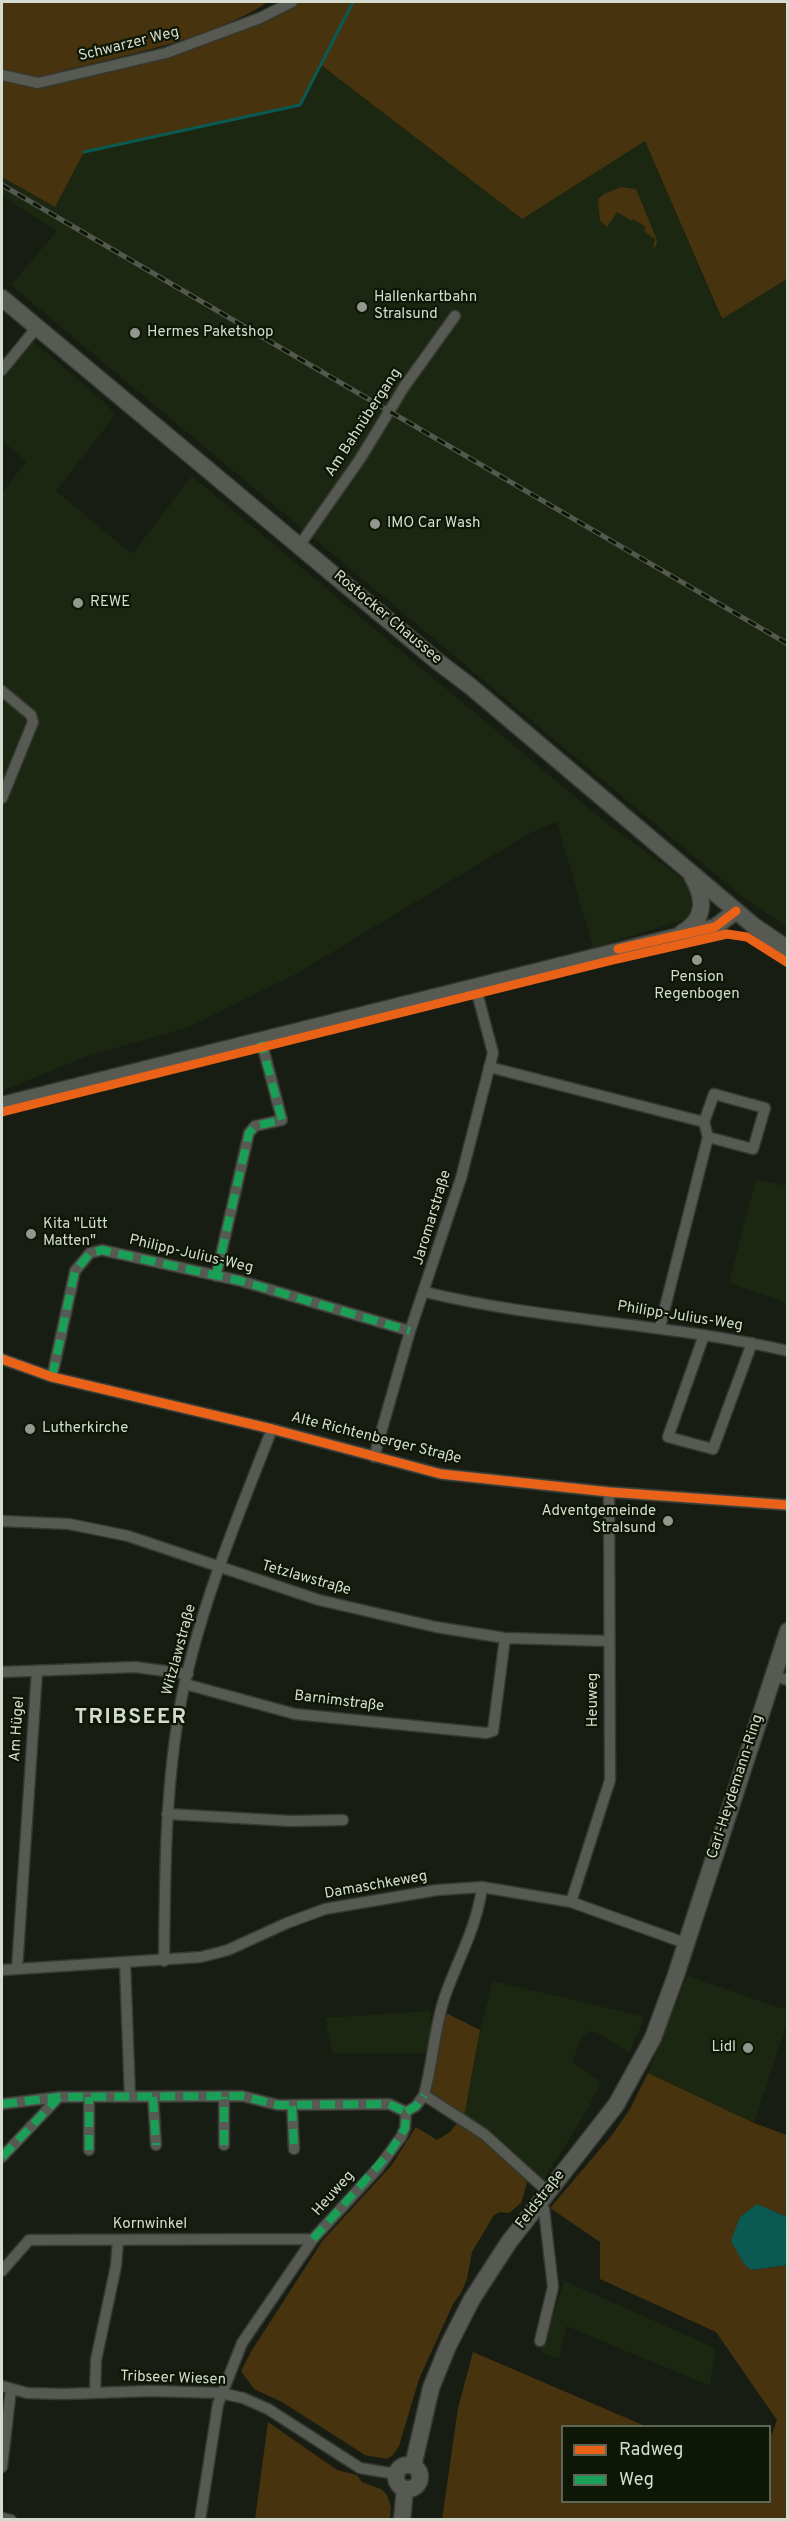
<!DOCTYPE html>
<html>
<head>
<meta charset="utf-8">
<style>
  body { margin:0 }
  #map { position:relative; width:789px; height:2521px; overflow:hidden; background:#181d13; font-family:Overpass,sans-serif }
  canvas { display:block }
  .frame { position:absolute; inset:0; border:3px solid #d4dbcf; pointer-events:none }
  .legend { position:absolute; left:561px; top:2425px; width:210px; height:78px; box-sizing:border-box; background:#0e1706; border:2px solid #5d6556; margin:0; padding:8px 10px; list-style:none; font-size:18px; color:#d4dbcf }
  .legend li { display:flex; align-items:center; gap:12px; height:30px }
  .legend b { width:30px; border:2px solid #5d6556 }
</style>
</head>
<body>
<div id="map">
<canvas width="789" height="2521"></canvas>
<div class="frame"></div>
<ul class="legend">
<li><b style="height:8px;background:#ea6118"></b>Radweg</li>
<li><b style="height:8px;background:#1a9f57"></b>Weg</li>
</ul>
</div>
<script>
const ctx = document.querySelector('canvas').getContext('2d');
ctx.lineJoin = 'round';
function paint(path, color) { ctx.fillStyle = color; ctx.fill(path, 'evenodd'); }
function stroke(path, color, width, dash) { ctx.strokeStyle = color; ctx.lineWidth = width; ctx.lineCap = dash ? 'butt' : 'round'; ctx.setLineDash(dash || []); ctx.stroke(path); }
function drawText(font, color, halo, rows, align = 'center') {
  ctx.font = font + ' Overpass,sans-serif'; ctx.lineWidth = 4.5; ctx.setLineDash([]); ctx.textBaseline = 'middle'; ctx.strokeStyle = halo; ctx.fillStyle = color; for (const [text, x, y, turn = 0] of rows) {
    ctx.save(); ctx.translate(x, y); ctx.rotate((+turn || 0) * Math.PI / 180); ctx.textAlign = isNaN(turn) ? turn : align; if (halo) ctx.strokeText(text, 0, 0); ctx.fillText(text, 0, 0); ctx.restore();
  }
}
const built = new Path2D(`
  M321 65 522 219 645 140 721 319 787 279V927L745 899 11 285 57 231 2 196V177L55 207 84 152 300 106Z
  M32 340 106 404 115 415 56 491 132 554 192 476 604 821 686 881 693 897 690 918 593 948 557 822 532 832 294 975 189 1027 87 1056 2 1091V493L26 462 2 440V378Z
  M756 1179 787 1186V1303L729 1283Z
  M687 1976 787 2010V2022L754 2123 648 2073Z
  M493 1981 645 2017 629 2053 600 2034 590 2031 582 2037 572 2062 601 2082 584 2116 542 2182 464 2117 480 2030Z
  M431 2011 429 2053H333L325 2018Z
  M564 2281 715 2348 710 2386 566 2326 559 2359 541 2352Z`);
const green = new Path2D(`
  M2 2H268C212 39 126 55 61 71L66 81 166 53 292 2H787V279L722 319 645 141 522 219 321 65 300 105 84 152 55 207 2 177Z
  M621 187 636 189 657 240 656 246 653 248 655 239 644 231 646 227 633 219 632 221 617 212 607 227 600 221 598 199 604 194Z
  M444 2012 480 2030 464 2117 432 2096 429 2091 437 2062Z
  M648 2073 754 2123 787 2135V2217L757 2204 752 2270 787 2265V2519L442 2520 458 2408 473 2352 645 2426H562V2502H770V2439L777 2420 716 2332 600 2279V2242L550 2208 612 2135 630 2109Z
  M458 2122 506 2158 528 2180 521 2203 509 2213 500 2212 494 2215 472 2252 467 2279 461 2293 453 2304 419 2379 399 2446 393 2455 387 2459 365 2455 282 2402 254 2389 241 2371 252 2350 323 2240 391 2166 416 2127 437 2140 450 2132Z
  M268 2422 337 2470 357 2475 362 2482 381 2489 387 2495 391 2507 390 2519H255Z`);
const water = new Path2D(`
  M757 2204 787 2217V2265L752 2270 745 2265 731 2241 740 2217Z`);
const stream = new Path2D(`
  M84 152 300 105 353 2`);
const street = new Path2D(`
  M2 75 38 83 166 53 260 18 292 2
  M2 370 37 327
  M299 546 360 459 404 387 455 316
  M2 691 31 715 33 722 2 798
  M489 1067 704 1122 708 1137 660 1327
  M704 1122 714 1094 765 1108 753 1149 708 1137
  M216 1276 249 1133 255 1126 282 1120 261 1040
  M425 1292C544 1321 668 1323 788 1351
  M704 1335 668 1437 713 1449 752 1343
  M2 1359 52 1377 272 1429 441 1474 609 1492 788 1505
  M52 1377 75 1271 90 1253 102 1250 241 1281 410 1331
  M374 1457 410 1331 461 1178 493 1053 475 985
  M2 1521 69 1524 128 1536 319 1600 436 1627 505 1638 609 1641
  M2 1672 135 1667 188 1674
  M773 1676 788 1680
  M185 1684 295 1714 486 1733 493 1731 505 1638
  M167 1814 291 1821 343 1820
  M571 1902 610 1780 609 1492
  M164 1961C165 1874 165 1787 181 1701 200 1607 237 1518 272 1429
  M125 1963 130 2097
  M17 1969 37 1671
  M2 1970 201 1957 228 1950 287 1923 325 1909 437 1890 482 1887 571 1902 685 1943
  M424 2095 484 2134 547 2191
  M153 2097 156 2145
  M2 2104 59 2097
  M292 2106 294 2149
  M224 2145V2097
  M89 2150V2097
  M2 2157 59 2097 242 2096 278 2105 389 2104 406 2112
  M537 2204 544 2209 553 2287 540 2341
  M2 2271 29 2240 313 2239
  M2 2386 27 2393 64 2394 151 2391 221 2393 243 2398 268 2409 360 2468 396 2474
  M95 2393 96 2360 116 2266 118 2240
  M2 2467 11 2389
  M2 2518 11 2520
  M200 2520 218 2404 242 2343 313 2239 379 2167 401 2137 405 2128 406 2112 416 2106 424 2095C433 2062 434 2028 445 1996 458 1959 477 1927 482 1887`);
const secondary = new Path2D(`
  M2 298 437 661 470 686 754 926 788 949
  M682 933C706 919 705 898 692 876
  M2 1105 715 927 736 911
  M396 2477a12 12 0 1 1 24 0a12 12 0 1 1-24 0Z
  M413 2466 431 2388 448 2346 472 2299 509 2242 616 2105 653 2038 676 1975 788 1631
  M402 2520 405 2489`);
const rail = new Path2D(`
  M2 185 788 644`);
const quiet = new Path2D(`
  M216 1276 249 1133 255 1126 282 1120 261 1042
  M52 1377 75 1271 90 1253 102 1250 241 1281 410 1331
  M153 2097 156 2145
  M2 2104 59 2097
  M292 2106 294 2149
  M224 2145V2097
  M89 2150V2097
  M2 2157 59 2097 242 2096 278 2105 389 2104 406 2112
  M313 2239 390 2152 405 2128 406 2112 416 2106 424 2095`);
const cycleway = new Path2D(`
  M618 949 715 927 736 911
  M2 1112 609 961 727 934 747 937 788 963
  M2 1359 52 1377 272 1429 441 1474 609 1492 788 1505`);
const markers = [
  [362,307,6,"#92988d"],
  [135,333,6,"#92988d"],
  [375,524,6,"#92988d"],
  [78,603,6,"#92988d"],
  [697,960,6,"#92988d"],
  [31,1234,6,"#92988d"],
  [30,1429,6,"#92988d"],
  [668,1521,6,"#92988d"],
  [748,2048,6,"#92988d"]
];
const streetNames = [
  ["Schwarzer Weg",129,45,-14],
  ["Am Bahnübergang",364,423,-57],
  ["Rostocker Chaussee",387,618,40],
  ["Jaromarstraße",433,1218,-73],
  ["Philipp-Julius-Weg",191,1255,13],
  ["Philipp-Julius-Weg",680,1317,9],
  ["Alte Richtenberger Straße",376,1439,14],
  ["Tetzlawstraße",306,1579,16],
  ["Witzlawstraße",180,1650,-75],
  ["Heuweg",594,1700,-90],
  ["Barnimstraße",339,1702,7],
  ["Am Hügel",18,1729,-86],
  ["Carl-Heydemann-Ring",736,1787,-72],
  ["Damaschkeweg",376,1886,-10],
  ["Heuweg",334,2194,-48],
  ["Feldstraße",541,2200,-52],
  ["Kornwinkel",150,2225],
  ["Tribseer Wiesen",173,2379,2]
];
const poiNames = [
  ["Hallenkartbahn",374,298],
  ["Stralsund",374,315],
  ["Hermes Paketshop",147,333],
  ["IMO Car Wash",387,524],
  ["REWE",90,603],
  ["Pension",697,978,"center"],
  ["Regenbogen",697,995,"center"],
  ["Kita \"Lütt",43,1225],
  ["Matten\"",43,1242],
  ["Lutherkirche",42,1429],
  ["Adventgemeinde",656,1512,"right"],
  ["Stralsund",656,1529,"right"],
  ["Lidl",736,2048,"right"]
];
const districtNames = [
  ["TRIBSEER",131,1719]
];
paint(built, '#1b2710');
paint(green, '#47330d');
paint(water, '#0a5953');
stroke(stream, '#0a5953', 3);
stroke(street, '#353931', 13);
stroke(secondary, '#353931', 19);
stroke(street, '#565a53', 10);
stroke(secondary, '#565a53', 16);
stroke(rail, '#54584f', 5);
stroke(rail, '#0e1706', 3, [9]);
stroke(quiet, '#1a9f57', 8, [15, 8]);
stroke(cycleway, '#ea6118', 9);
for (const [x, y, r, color] of markers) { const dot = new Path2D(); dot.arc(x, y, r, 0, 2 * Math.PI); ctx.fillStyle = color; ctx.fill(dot); stroke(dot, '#0e1706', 2); }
drawText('15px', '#d4dbcf', '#0e1706', streetNames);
drawText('15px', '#d4dbcf', '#0e1706', poiNames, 'left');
ctx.letterSpacing = '1.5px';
drawText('bold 21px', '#d4dbcf', '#0e1706', districtNames);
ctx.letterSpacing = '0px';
</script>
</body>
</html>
